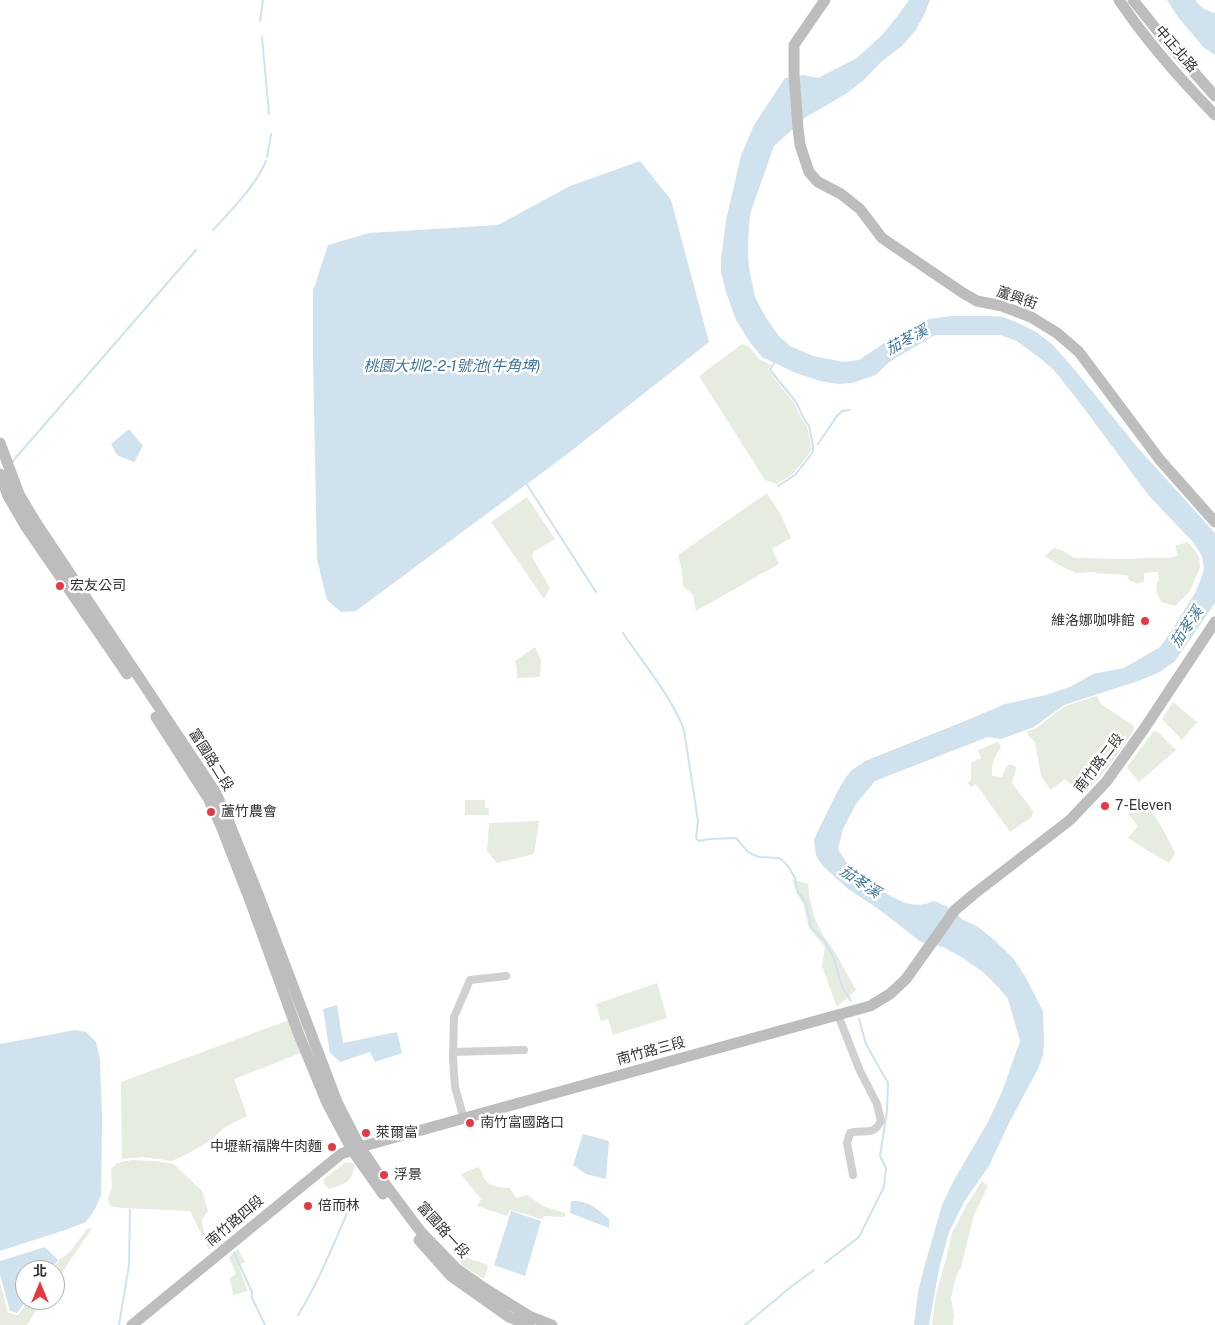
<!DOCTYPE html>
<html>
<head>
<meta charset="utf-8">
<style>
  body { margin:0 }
  #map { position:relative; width:1215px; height:1325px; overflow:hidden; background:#fff; font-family:"Public Sans","Noto Sans TC",sans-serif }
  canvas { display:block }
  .north { position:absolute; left:15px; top:1260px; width:50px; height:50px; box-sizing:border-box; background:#fff; border:1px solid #adadad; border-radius:50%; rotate:0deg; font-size:14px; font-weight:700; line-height:20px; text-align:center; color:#333 }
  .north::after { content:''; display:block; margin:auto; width:18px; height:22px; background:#e63946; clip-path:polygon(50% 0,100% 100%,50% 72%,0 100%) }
</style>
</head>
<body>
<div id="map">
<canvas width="1215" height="1325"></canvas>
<div class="north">北</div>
</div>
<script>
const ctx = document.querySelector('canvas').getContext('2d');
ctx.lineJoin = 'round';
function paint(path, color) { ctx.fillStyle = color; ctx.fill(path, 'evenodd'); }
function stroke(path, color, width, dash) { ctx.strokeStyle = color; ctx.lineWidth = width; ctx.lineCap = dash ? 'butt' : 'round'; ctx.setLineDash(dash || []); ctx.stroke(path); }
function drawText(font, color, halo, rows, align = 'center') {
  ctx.font = font + ' "Public Sans","Noto Sans TC",sans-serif'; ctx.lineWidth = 5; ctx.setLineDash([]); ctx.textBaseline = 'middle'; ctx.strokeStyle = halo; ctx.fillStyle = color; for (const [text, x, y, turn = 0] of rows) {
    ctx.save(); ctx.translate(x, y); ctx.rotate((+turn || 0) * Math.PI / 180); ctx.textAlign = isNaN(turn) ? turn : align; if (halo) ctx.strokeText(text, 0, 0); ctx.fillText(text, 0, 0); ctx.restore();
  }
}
const green = new Path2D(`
  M742 344 749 347 759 359 771 365 768 370 794 403 800 416 807 426 812 450 793 474 777 484 765 480 699 376Z
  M767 493 781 515 791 538 772 549 779 564 696 611 693 595 683 586 682 571 678 555Z
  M527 497 555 539 533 552 532 557 550 588 544 599 491 522Z
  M1188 542 1199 556 1200 567 1190 591 1175 606 1161 602 1157 593 1156 584 1159 580 1158 572 1144 573V581L1138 584 1129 580 1127 575 1096 573 1095 572 1076 573 1055 563 1045 556 1054 548 1062 550 1074 558 1130 559 1142 558H1171L1178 555 1175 546Z
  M535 647 541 660 540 677 517 678V669L515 661Z
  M1097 696 1101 704 1134 726 1133 732 1110 765 1083 796 1065 779 1051 790 1041 776 1035 742 1028 735 1027 731 1035 729 1065 706Z
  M1173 702 1197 722 1182 740 1162 719Z
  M1154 731 1158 732 1176 750 1139 782 1127 767Z
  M998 742 1001 747C994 757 991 764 992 776L1002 777 1006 767 1010 764 1016 767V770L1012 783 1033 811 1032 817 1010 832 976 784 971 787 968 783 971 780V763L981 758 978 750Z
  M1144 798 1166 835 1175 853 1169 863 1150 852 1128 838 1138 826 1128 814Z
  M465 800H485V808H489V815H465Z
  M539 821 534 854 497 863 487 851 489 823Z
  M792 879 808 884 810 900 815 919 823 935 836 954 856 990 837 1007 822 966 825 947 809 928 803 903 797 894Z
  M657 983 667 1018 613 1035 608 1019 601 1021 596 1004Z
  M289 1020 301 1053 234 1079 247 1116 225 1127 210 1141 187 1154 172 1161 143 1157 122 1159 121 1082Z
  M132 1160 154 1161 174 1164 202 1191 208 1211 202 1219 204 1233 212 1248 209 1250 190 1211 122 1208 110 1206 108 1198 112 1187 111 1169 117 1163Z
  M350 1162 355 1165C351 1183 346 1183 330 1189L325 1185 323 1180 344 1163Z
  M478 1167C482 1171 482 1174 484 1178 490 1188 501 1187 510 1188L516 1198 527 1195 543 1206 565 1213V1217L545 1216 541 1219 510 1210 507 1216 477 1206 481 1199 461 1174Z
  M982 1181 988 1186 974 1215 961 1267 955 1280 951 1298 954 1316 953 1325H932L936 1295 946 1259 952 1233 966 1206Z
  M92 1228 55 1283V1270H52L60 1259 70 1252 87 1229Z
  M238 1249 245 1262 238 1265 248 1291 233 1295 230 1278 236 1274 229 1257Z
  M456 1254 488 1265 484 1279 462 1265Z
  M0 1282 8 1313 18 1315 29 1300H43L27 1325H0Z`);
const water = new Path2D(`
  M909 0H930L924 15 915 31 902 46 881 62 863 81 844 95 806 117 774 146 751 211 749 225 748 249 749 268 755 297 765 316 778 335 790 346 813 356 844 362 859 360 896 335 929 319 951 316H990L1003 317 1016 322 1036 332 1052 344 1075 370 1138 448 1215 533V603L1175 661 1160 672 1141 680 1064 705 1034 727 1001 739 988 737 875 781 856 804 843 829 838 849C841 854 844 859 847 863 858 876 894 901 910 904 919 906 926 904 934 901L946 906 963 920 977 926 993 939 1013 958 1025 976 1043 1011 1044 1041 1043 1055 1038 1069 1010 1121 989 1166 964 1202 949 1232 939 1269 929 1325H914L918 1292 924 1268 942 1205 954 1180 988 1122 1002 1092 1020 1041 1008 999 999 988 983 972 963 958 943 947 921 942 877 908 848 889 823 866 818 859 816 855 814 840 817 833 837 792 846 777 852 770 865 761 965 721 1005 704 1046 695 1072 686 1093 674 1124 668 1160 647 1172 630 1195 593 1201 579 1204 568 1202 556 1193 542 1149 496 1077 399 1053 369 1041 359 1017 341 1000 335H935L889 362 876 375 852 383 838 384 820 381 796 373 762 357 749 341 736 320 726 292 721 272V260L726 220 741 156 754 125 785 78 803 75 818 78 857 58 882 35 896 18Z
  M1167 0H1195C1201 7 1206 11 1215 13V55L1204 48 1178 17Z
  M640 161 671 200 709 342 570 452 356 611 341 612 327 600 317 559 313 358V291L328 245 369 233 498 225 570 186Z
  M129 429 143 446 134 462 117 455 111 444Z
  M337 1005 343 1043 397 1032 402 1053 375 1062 370 1052 340 1062 330 1053 323 1009Z
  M75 1030 86 1032 96 1042 100 1060 102 1118 101 1195 95 1209 86 1222 65 1230 0 1251V1044Z
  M583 1134 609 1141 606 1179 586 1174 573 1165Z
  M571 1201C590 1201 596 1208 609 1219V1228L570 1213Z
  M511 1211 541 1221 525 1276 494 1265Z
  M45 1247 58 1260 50 1270H25V1300H27L17 1313 10 1311 0 1275V1261Z`);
const stream = new Path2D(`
  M260 21 263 0
  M262 37 269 114
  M267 157 271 134
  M213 230C233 208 254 188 266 161
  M774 363 770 370 796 402 803 417 809 426 813 445V452L795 475 778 486
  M818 444 837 416 842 411 850 410
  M12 462 196 250
  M526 483 596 592
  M623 633C643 663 672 697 684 730L698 821 696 838 699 841 709 839 736 838 748 852 754 855 759 857 779 858 782 860 788 866 795 878 798 892 806 903 811 927 825 942 834 958 842 987 851 1001
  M234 1253 252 1292V1298L265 1325
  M825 1263 859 1237 884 1187 886 1168 880 1156 887 1111 888 1083 866 1044 859 1019
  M298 1315C320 1280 335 1240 352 1202
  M119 1325 129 1265 130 1210
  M745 1325 792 1286 814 1270`);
const street = new Path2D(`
  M838 1015 860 1071 877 1104 881 1121C872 1138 863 1128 850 1133L847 1143 853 1175
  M453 1052 524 1050
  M464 1119 455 1087 453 1058 454 1017 470 980 506 976`);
const secondary = new Path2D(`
  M825 0 794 45V75L798 128 800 145 809 172 818 182 841 194 860 209 882 238 963 293 977 301 1002 306 1031 317 1057 333 1079 352 1160 460 1215 522
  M1119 0C1147 42 1180 79 1215 115
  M1133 0 1161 35 1215 96
  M0 443 19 494 35 521 214 790 224 810 260 899 337 1102 360 1147 388 1188 421 1232 457 1269 484 1288 529 1316 552 1325
  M0 474 8 496 26 527 127 674
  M156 717 208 798 221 826 251 903 299 1035 327 1103 352 1150 383 1194
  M419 1240 451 1276 509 1317 529 1325
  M132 1325 341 1154 360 1147 870 1006 890 994 906 979 955 910 974 894 1070 820 1106 782 1144 729 1215 622`);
const markers = [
  [60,586,5,"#e63946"],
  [1145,621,5,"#e63946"],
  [1105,806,5,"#e63946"],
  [211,812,5,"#e63946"],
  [470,1123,5,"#e63946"],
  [366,1133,5,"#e63946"],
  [332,1147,5,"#e63946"],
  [384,1175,5,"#e63946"],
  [308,1206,5,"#e63946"]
];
const streetNames = [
  ["中正北路",1176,49,49],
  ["蘆興街",1017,298,19],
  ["富國路二段",211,760,58],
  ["南竹路二段",1099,763,-52],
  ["南竹路三段",651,1051,-15],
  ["南竹路四段",235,1221,-40],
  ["富國路一段",443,1230,48]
];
const poiNames = [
  ["宏友公司",70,586],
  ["維洛娜咖啡館",1135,621,"right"],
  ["7-Eleven",1115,806],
  ["蘆竹農會",221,812],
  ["南竹富國路口",480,1123],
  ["萊爾富",376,1133],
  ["中壢新福牌牛肉麵",322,1147,"right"],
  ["浮景",394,1175],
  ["倍而林",318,1206]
];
const waterNames = [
  ["茄苳溪",907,340,-28],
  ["桃園大圳2-2-1號池(牛角埤)",452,366],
  ["茄苳溪",1187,627,-56],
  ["茄苳溪",860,882,34]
];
paint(green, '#e6ecdf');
paint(water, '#cfe2ee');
stroke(stream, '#cfe2ee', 2);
stroke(street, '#d0d0d0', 8);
stroke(secondary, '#bdbdbd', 11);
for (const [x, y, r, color] of markers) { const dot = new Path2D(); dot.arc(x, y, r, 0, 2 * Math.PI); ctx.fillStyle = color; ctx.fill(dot); stroke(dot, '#fff', 2); }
drawText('14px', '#333', '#fff', streetNames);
drawText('14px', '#333', '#fff', poiNames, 'left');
drawText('italic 15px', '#3f7597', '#fff', waterNames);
</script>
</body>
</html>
